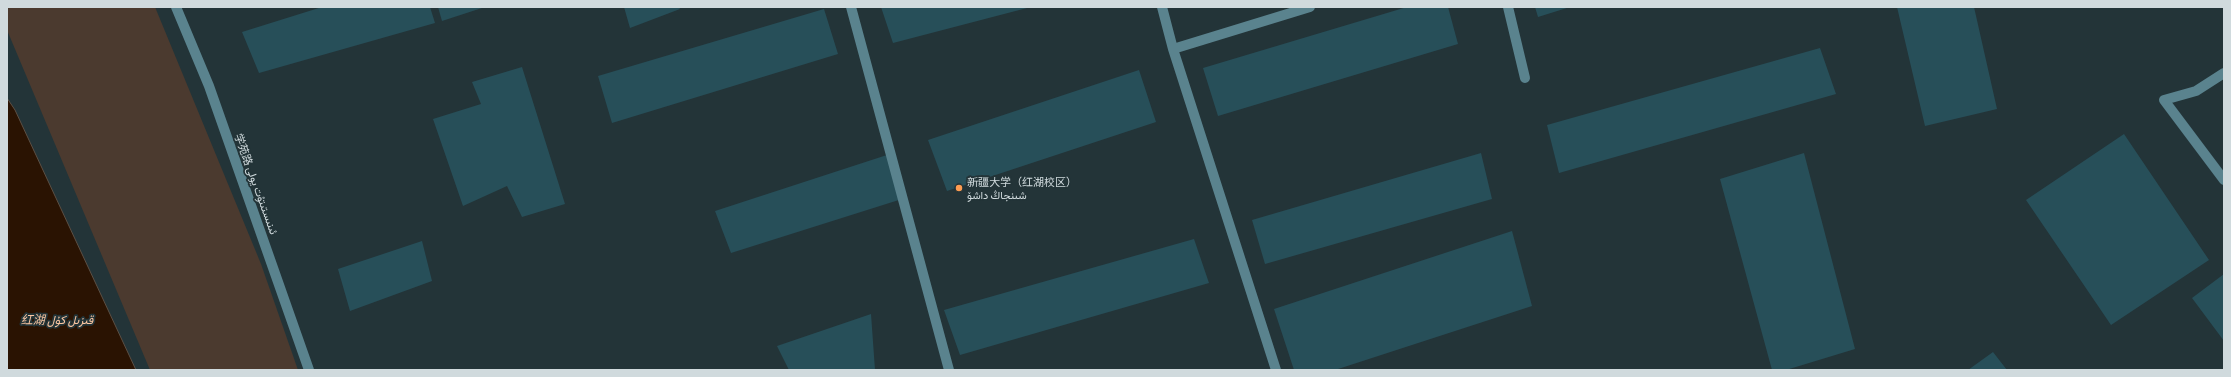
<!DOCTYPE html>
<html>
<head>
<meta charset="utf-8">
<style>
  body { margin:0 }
  #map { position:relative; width:2231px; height:377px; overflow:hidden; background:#233438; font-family:Barlow,sans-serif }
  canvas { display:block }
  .frame { position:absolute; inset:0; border:8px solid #d0dadd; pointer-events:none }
</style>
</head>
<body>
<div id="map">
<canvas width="2231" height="377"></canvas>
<div class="frame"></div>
</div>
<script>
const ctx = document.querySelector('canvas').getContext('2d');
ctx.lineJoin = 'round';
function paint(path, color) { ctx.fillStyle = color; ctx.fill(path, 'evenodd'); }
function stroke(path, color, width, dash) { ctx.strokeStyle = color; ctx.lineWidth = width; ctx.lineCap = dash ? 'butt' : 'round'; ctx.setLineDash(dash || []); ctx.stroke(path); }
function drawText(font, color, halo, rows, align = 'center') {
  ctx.font = font + ' Barlow,Vazirmatn,"Noto Sans SC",sans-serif'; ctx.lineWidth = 3.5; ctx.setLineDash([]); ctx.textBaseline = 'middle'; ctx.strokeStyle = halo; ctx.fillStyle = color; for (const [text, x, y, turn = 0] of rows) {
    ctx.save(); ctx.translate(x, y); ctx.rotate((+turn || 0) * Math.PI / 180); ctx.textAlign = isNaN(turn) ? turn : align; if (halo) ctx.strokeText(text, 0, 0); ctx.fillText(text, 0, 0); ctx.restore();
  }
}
const green = new Path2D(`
  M7 7H155L261 264 298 370H150L7 30Z`);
const water = new Path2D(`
  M7 98 15 110 136 370H7Z`);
const building = new Path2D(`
  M322 7H430L435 23 259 73 242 32Z
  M438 7H485L442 21Z
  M624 7H679L680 9 630 28Z
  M881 7H1027V8L893 43Z
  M1407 7H1448L1458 44 1218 116 1203 68Z
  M1535 7H1570L1538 17Z
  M1897 7H1974L1997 109 1925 126Z
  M824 9 838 54 612 123 598 76Z
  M1820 48 1836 94 1559 173 1547 125Z
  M522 67 565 204 522 217 507 186 463 206 433 119 481 104 472 82Z
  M1139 70 1156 122 947 191 928 140Z
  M2124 134 2209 260 2111 325 2026 200Z
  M1481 153 1492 199 1265 264 1252 220Z
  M1804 153 1855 349 1786 370H1772L1720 179Z
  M890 154 902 199 731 253 715 211Z
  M1512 231 1532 306 1335 370H1294L1274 309Z
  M1194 239 1209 283 960 355 944 310Z
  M422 241 432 281 350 311 338 269Z
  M2224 274V341L2192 298Z
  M871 314 875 370H789L777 346Z
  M1993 352 2007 370H1968Z`);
const minor = new Path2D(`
  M176 7 209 86 309 370
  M851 7 949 370
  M1162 7 1173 49 1276 370
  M1508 7 1525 78
  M1173 49 1310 7
  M2224 73 2196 91 2164 100 2224 180`);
const markers = [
  [959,188,4,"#fc9d52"]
];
const poiNames = [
  ["新疆大学（红湖校区）",967,182],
  ["شىنجاڭ داشۆ",967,195]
];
const streetNames = [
  ["学苑路 ئىنىستىتۇت يولى",256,184,70]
];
const waterNames = [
  ["红湖 قىزىل كۆل",57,320]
];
paint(green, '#4b3a2f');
paint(water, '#2a1302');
stroke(water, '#5c4f44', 1);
paint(building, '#274f59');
stroke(minor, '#5a838e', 10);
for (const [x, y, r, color] of markers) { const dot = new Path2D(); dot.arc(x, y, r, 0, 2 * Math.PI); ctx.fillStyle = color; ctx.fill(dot); stroke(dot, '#233438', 1.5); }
drawText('11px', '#d0dadd', '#233438', poiNames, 'left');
drawText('11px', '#d0dadd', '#233438', streetNames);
drawText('italic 12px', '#fbc6a1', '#233438', waterNames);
</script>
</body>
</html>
